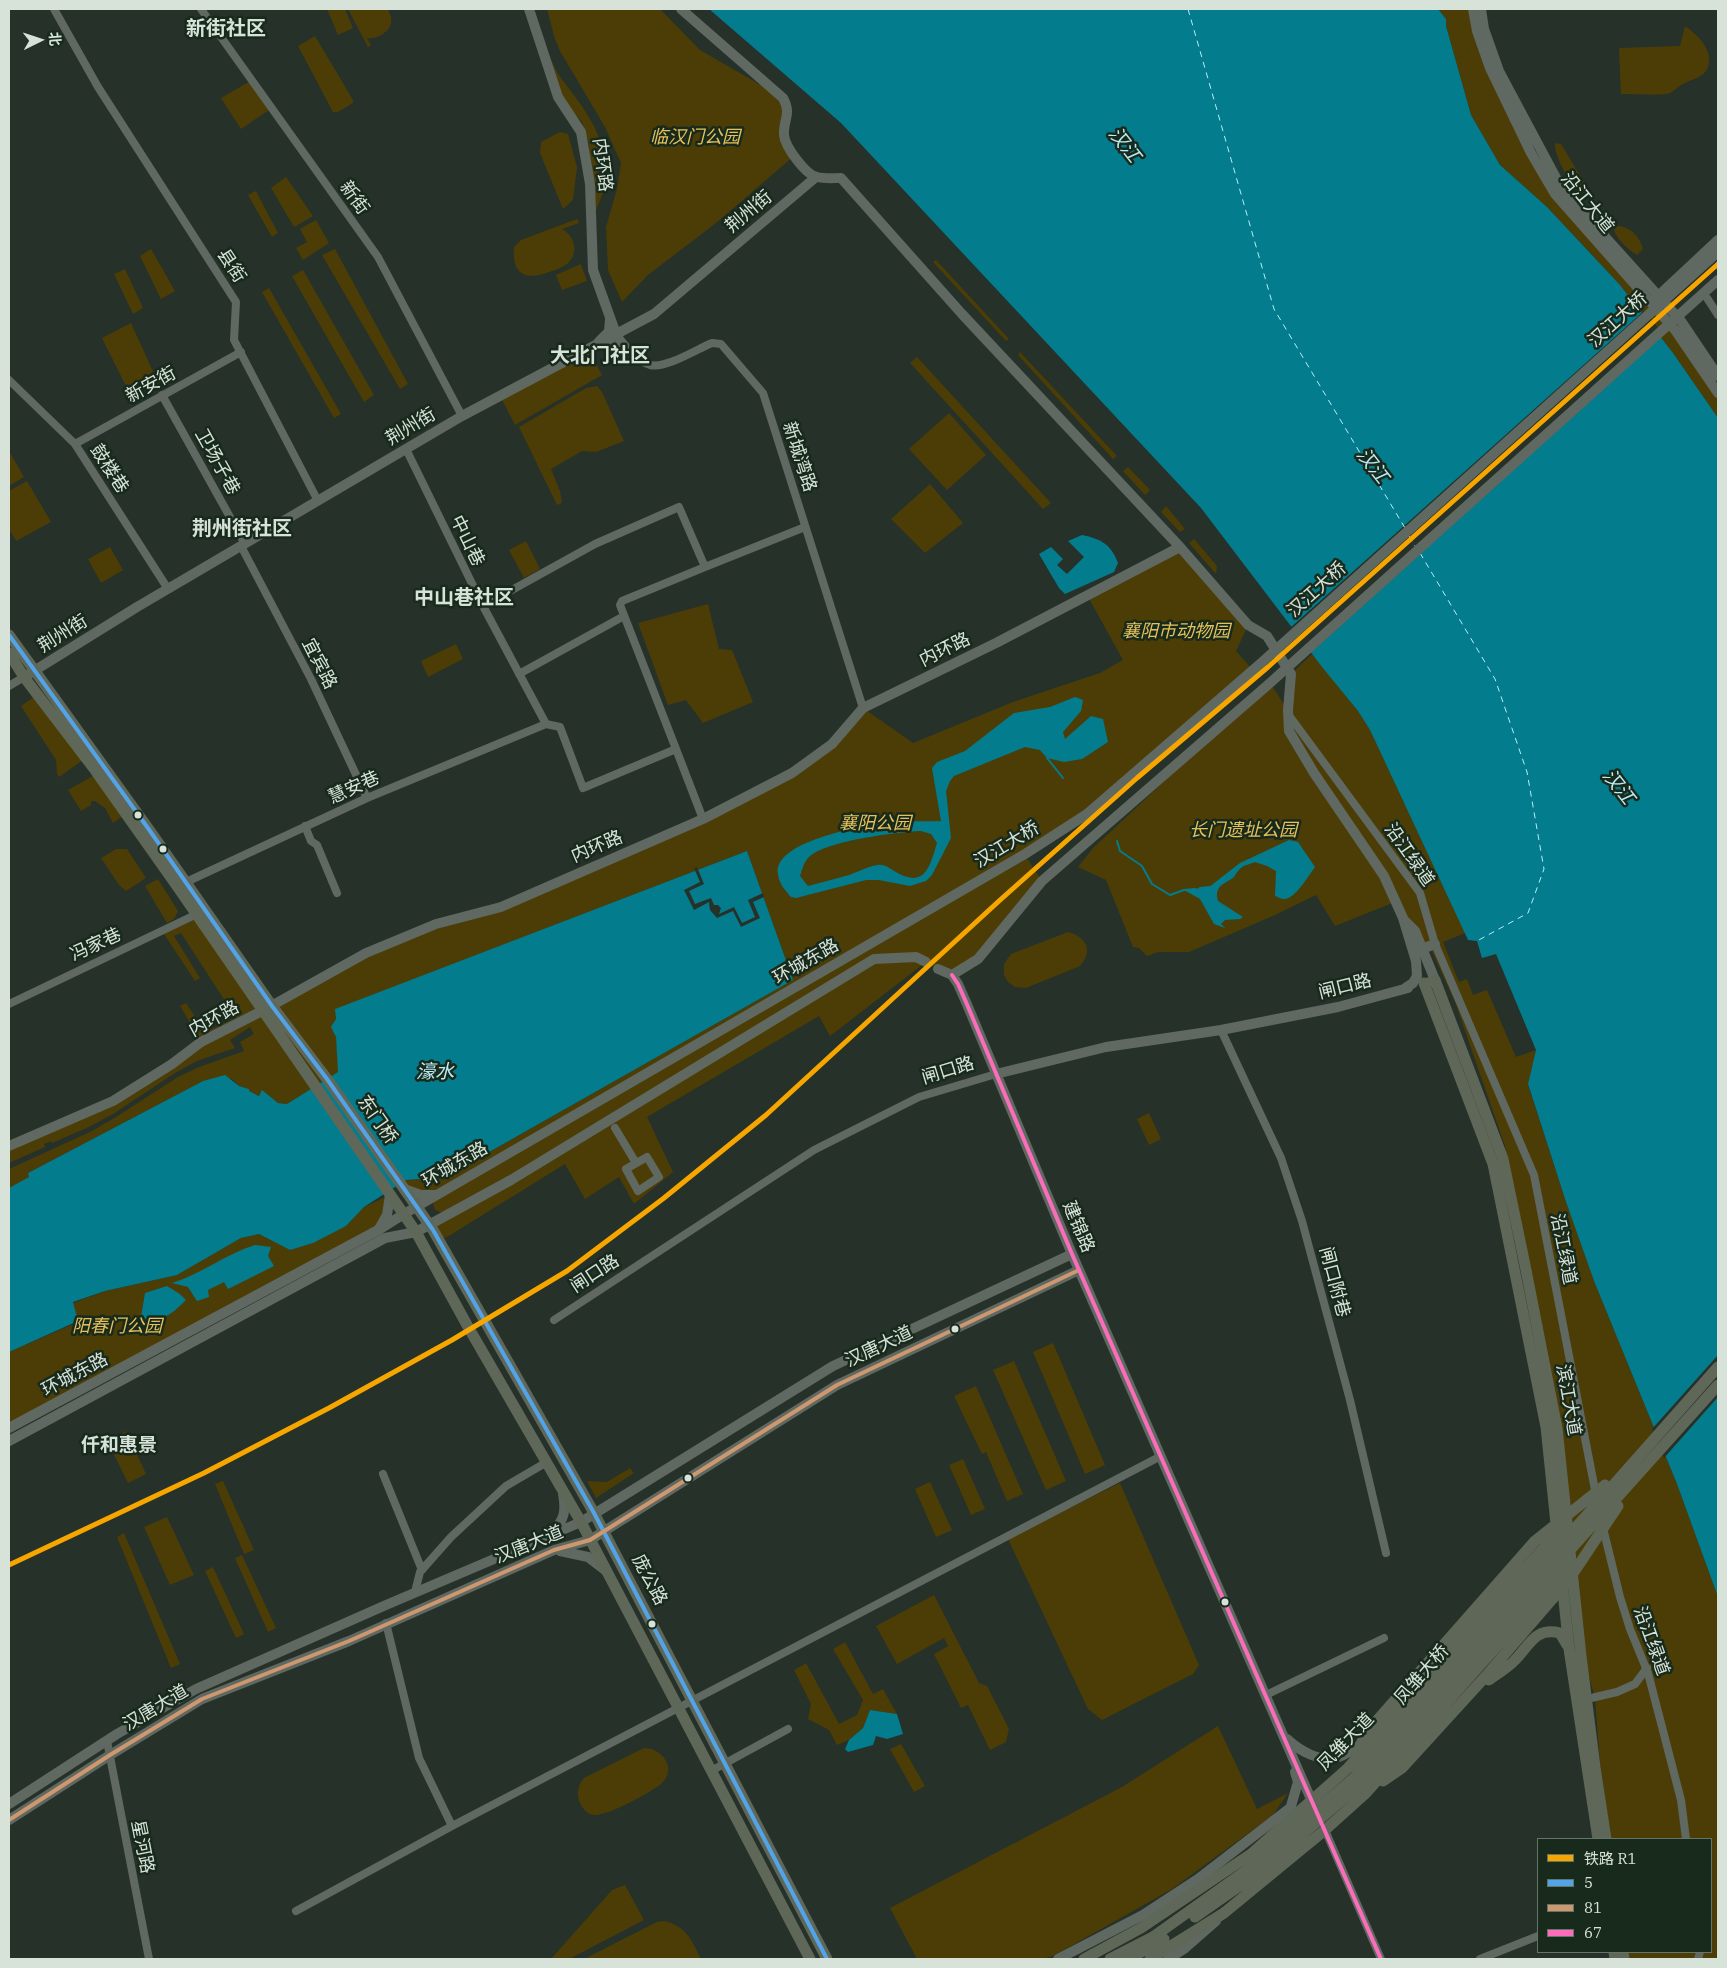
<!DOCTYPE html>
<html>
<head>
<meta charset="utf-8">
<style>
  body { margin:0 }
  #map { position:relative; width:1727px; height:1968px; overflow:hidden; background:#263129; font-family:"IBM Plex Serif","Noto Sans SC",serif }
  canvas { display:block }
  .frame { position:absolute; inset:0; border:10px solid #d7e3d9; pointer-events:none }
  .legend { position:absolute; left:1537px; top:1838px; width:175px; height:115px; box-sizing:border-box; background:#182a1c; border:1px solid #647468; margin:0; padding:6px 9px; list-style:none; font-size:15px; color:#d7e3d9 }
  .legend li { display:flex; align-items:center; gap:10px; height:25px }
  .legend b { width:25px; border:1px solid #647468 }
  .north { position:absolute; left:15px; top:15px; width:50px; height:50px; -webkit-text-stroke:4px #182a1c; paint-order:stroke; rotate:86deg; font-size:14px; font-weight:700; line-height:20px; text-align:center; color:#d7e3d9 }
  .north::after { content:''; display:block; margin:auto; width:18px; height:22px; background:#d7e3d9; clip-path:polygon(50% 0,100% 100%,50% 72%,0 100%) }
</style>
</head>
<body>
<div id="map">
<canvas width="1727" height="1968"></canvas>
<div class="frame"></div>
<ul class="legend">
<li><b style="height:6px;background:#f7a600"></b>铁路 R1</li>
<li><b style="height:6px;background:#53a3e8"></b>5</li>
<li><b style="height:6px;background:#cd976f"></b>81</li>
<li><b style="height:6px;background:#fb6dba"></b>67</li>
</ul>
<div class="north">北</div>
</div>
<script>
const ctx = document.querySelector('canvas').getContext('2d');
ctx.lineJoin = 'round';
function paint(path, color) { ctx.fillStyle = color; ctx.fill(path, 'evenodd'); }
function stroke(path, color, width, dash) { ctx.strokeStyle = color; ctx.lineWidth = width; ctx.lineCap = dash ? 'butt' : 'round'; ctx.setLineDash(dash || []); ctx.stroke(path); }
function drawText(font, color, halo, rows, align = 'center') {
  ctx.font = font + ' "IBM Plex Serif","Noto Sans SC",serif'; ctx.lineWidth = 5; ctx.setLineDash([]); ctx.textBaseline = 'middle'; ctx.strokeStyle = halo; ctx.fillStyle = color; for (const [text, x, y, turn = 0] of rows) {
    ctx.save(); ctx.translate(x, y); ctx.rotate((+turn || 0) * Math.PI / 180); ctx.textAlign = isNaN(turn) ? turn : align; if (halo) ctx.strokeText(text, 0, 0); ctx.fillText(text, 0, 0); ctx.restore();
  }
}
const green = new Path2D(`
  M327 9H345L353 28 338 35Z
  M348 9H388C393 20 393 27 383 34 377 37 374 39 367 38L371 45 368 47Z
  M547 9H660L700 50 783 98 784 135 794 156 716 223 648 275 622 302 608 270 606 227 617 189 621 163 605 127 560 51 555 39Z
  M1438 9H1473L1531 153 1649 301 1718 393V418L1673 353 1620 285 1547 207 1500 165 1471 115 1446 26V19Z
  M1685 26C1698 35 1717 53 1706 71 1701 78 1690 80 1683 84 1678 86 1675 91 1670 93 1663 96 1630 94 1621 94L1619 48 1680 46Z
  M315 36 353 100V103L338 112H333L298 46Z
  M548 54 558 74 582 106 594 126 599 138 607 165 604 190 594 216 589 143 582 122 564 102Z
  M252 80 272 108 241 129 221 98Z
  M560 132 568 134 577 167 573 200 563 209 540 153 541 142Z
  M1555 143 1561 144 1587 187 1586 192 1580 193C1570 184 1554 156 1555 143Z
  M286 177 313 216 294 227 271 188Z
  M256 191 278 233 272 237 248 195Z
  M577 219 579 223 562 229C576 236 580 257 564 266 559 269 552 271 546 273 523 281 512 272 514 247L521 240Z
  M316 220 329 243 303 260 296 248 307 242 300 229Z
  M1613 225C1630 227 1638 233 1643 249L1637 255C1627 249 1614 237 1613 225Z
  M151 249 175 291 161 299 140 256Z
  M335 249 408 384 400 389 322 255Z
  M936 260 1009 339 1006 341 933 262Z
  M581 264 587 281 562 290 556 275Z
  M125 269 143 308 133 314 114 274Z
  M303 270 374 395 364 402 292 276Z
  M269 288 341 414 334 418 262 292Z
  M131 323 155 376 128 390 102 338Z
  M588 349 602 375 515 425 500 396Z
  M1020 352 1117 456 1113 459 1018 355Z
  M917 357 1051 503 1043 509 910 363Z
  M597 386 602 392 624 441 596 452 582 451 551 469 560 491 562 503 557 505 519 427 586 388Z
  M949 413 986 455 947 490 909 449Z
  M9 451 24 477 9 486Z
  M1128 467 1150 490 1145 495 1123 471Z
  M27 481 51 522 16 541 9 529V491Z
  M930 484 963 523 925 553 891 519Z
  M1166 506 1185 529 1180 532 1161 512Z
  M1194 539 1217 566 1216 574 1189 543Z
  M526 541 540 569 524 578 509 550Z
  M110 547 123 570 101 583 88 559Z
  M1180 547 1248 625 1236 651 1253 670 1087 814 1025 855 1042 881 978 959 952 975 926 962 830 1036 819 1016 647 1117 673 1172 634 1204 619 1177 585 1199 565 1164 447 1237 438 1239 433 1230 445 1214 435 1210 433 1204 437 1195 401 1184 406 1180 445 1177 793 980 747 851 336 1009V1019L332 1027 336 1037 339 1072 287 1104 278 1103 262 1091 260 1096 248 1091 249 1089 239 1086 232 1079 203 1081 28 1173 30 1177 9 1188V1169L92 1131 116 1117 178 1077 199 1067 244 1051 240 1042 254 1034 250 1027 230 1040 235 1048 197 1061 175 1073 113 1114 89 1127 52 1143 51 1141 44 1144 45 1147 9 1163V1146L113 1101 201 1041 180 1006 186 1003 205 1032 236 1018 181 933 174 936 200 978 195 981 162 931 197 914 264 1010 366 953 501 907 703 819 832 744 863 708 913 743 1013 702 1100 673 1123 660 1087 595Z
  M708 604 719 649 732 650 753 702 703 723 686 700 668 705 638 623Z
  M456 644 463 659 428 677 421 661Z
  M1312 654 1358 711 1370 730 1465 933 1443 942 1459 982 1467 979 1473 995 1487 990 1516 1057 1536 1050 1528 1085 1566 1202 1594 1281 1677 1484 1718 1597V1959H1629L1628 1952H1711V1839H1611L1600 1763 1595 1698 1584 1659 1528 1267 1505 1146 1455 1002 1430 947 1422 949 1395 902 1335 926 1316 895 1275 915 1189 952H1158L1147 956 1139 948 1133 947 1106 880 1078 867 1093 848 1270 683 1287 709 1291 674Z
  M38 694 86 758 59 777 57 774 56 760 21 706Z
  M98 773 126 814 113 823 105 808 95 801H91V805L81 811 68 790Z
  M116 849H127L146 878 126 891 119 885 101 858Z
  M158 879 178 911 174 919 167 923 145 886Z
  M1068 932C1086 937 1094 950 1080 966L1026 988 1015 987 1008 982 1004 975V964L1011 954Z
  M1149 1113 1161 1139 1149 1145 1137 1119Z
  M390 1195 377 1231 9 1428V1352L78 1322 73 1303 105 1291 177 1275 241 1238 259 1234 290 1250 346 1226 364 1207Z
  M1053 1343 1105 1465 1085 1474 1033 1352Z
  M1014 1361 1066 1481 1046 1490 993 1370Z
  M976 1386 1023 1494 1007 1501 986 1452 982 1454 954 1396Z
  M126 1431 146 1474 128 1483 107 1440Z
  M963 1459 985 1509 971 1515 949 1465Z
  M630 1468 634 1473 596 1498 587 1481 607 1482Z
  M223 1481 254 1550 244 1554 215 1484Z
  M930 1482 952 1530 936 1537 915 1489Z
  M1120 1483 1199 1665 1193 1674 1102 1720 1088 1709 1008 1539Z
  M167 1517 194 1575 170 1585 144 1527Z
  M124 1533 180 1664 171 1668 117 1537Z
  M242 1555 276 1628 268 1632 235 1558Z
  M213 1567 244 1634 236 1638 205 1571Z
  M934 1595 979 1683 987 1686 1009 1729 1006 1742 990 1750 968 1705 961 1708 934 1654 948 1646 944 1638 897 1664 876 1626Z
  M845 1642 873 1694 883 1689 897 1714 870 1710 863 1728 849 1740 837 1745 829 1730 808 1719 811 1704 794 1670 806 1663 839 1724 857 1715 863 1700 833 1649Z
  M1218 1726 1257 1809 1288 1793 1273 1815 1172 1889 1053 1956 1042 1959H917L890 1908 1122 1787Z
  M901 1744 925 1786 914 1792 890 1749Z
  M644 1748C661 1748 677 1767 663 1782 655 1791 605 1817 594 1815 587 1814 583 1809 580 1803 576 1795 578 1784 584 1778Z
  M625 1885 644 1920 569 1959H551L612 1890Z
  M664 1921C687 1926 691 1940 701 1959H584L657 1922Z`);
const water = new Path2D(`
  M709 9H1438L1446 19V26L1471 115 1500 165 1547 207 1620 285 1673 353 1718 418V1597L1677 1484 1594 1281 1566 1202 1528 1084 1536 1050 1496 954 1482 958 1477 941 1468 940 1370 730 1358 711 1322 667 1201 508 841 123Z
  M1082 535C1101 539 1111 544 1118 563L1114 572 1065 594 1059 588 1039 554 1051 547 1063 559 1057 565 1067 574 1084 557 1068 541Z
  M1075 697 1083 700 1081 711 1063 732 1065 739 1091 716 1103 719 1108 742 1082 759 1064 762 1047 758 1040 750 1025 747 954 776 950 781 946 791 951 838 932 875 926 881 910 886 879 880H866L796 898 791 897C785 890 779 884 778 874 772 842 861 826 884 823 902 820 922 822 941 821L932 768 937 762 965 751 1014 713 1050 707ZM921 831 931 834 937 843C930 866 925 889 896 872 890 869 885 864 878 865 869 866 858 872 849 875 836 879 822 882 808 886L800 876C802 870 804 862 808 858 823 841 897 832 921 831Z
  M1289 840 1298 842 1315 867C1309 875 1294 901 1283 899 1281 899 1276 896 1275 896L1276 871 1267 866 1255 862C1251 864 1244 865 1241 868 1237 871 1236 875 1233 878 1223 884 1214 887 1218 901L1243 917 1240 919 1225 920 1221 924 1225 928 1214 924 1200 899 1184 890 1209 887 1240 863Z
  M747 851 793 980 445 1177 406 1180 364 1207 346 1226 313 1243 290 1250 259 1234 241 1238 177 1275 105 1291 73 1302 78 1321 9 1352V1188L29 1177 28 1173 203 1081 225 1075 239 1086 249 1089V1091L259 1096 262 1090 278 1103 287 1104 338 1072 336 1037 331 1027 336 1019 335 1009Z
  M255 1245 271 1247 268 1256 274 1266 228 1289 224 1282 208 1290 209 1297 197 1301 188 1287 172 1283C201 1274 226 1254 255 1245Z
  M167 1286 180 1294 186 1300C173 1313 160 1325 141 1317L145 1293Z
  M870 1710 897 1714 903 1734 887 1739 876 1736 873 1745 848 1752 845 1749 849 1740 863 1728Z`);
const pier = new Path2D(`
  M1645 310 1663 335 1309 654 1290 628Z
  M697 867 704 884 689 891 695 904 711 898 714 905H718L721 908 719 914 734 907 742 923 755 917 748 900 763 893 764 897 753 902 760 918 741 927 733 911 717 918 710 910 709 902 694 910 684 890 700 882 694 868Z
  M1718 1355V1397L1664 1458 1652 1429Z`);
const stream = new Path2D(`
  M1047 758 1063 778
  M1117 841 1120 851 1142 866 1152 884 1170 895 1184 890 1195 889
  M1200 888 1209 887`);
const ferry = new Path2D(`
  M1188 9 1274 309 1405 528
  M1409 536 1415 546
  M1420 553 1495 679 1527 772 1544 869 1528 913 1477 941`);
const street = new Path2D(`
  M54 9 98 87 236 302 234 340 318 501
  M201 9 378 257 462 416
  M1707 298 1718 315
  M616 334C625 345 636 361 650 365 666 369 697 349 712 343L721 344 763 393 863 708
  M598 341 608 331 609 319
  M598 346 614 344 627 351
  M9 380 75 444 168 589
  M162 395 245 544
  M75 444 241 352
  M406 449 483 606 546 724
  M241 546 311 679 367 798
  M483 606 595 544 679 507 705 567 805 527
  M519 674 624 616
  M9 686 24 677
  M1288 714 1420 893 1435 944 1534 1175 1596 1495
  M546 724 560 727 583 788 676 749 703 819
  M676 749 620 605 622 601 705 567
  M305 826 311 841 317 845 337 893
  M184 883 367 798 546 724
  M9 1004 197 914
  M1221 1030 1281 1158 1302 1221 1350 1400 1386 1553
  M615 1128 636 1163
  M647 1157 659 1177 638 1191 626 1169Z
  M554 1320 814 1150 919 1097 996 1074
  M383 1474 422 1570
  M1603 1528 1620 1597 1630 1629 1648 1673 1681 1800 1686 1839
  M415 1592 420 1572 451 1537 506 1486 547 1462
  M386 1623 419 1758 452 1826 1161 1456
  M1266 1695 1384 1638
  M1587 1699 1617 1692 1635 1684 1647 1668
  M107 1741 149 1959
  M711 1771 788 1729
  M1325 1830 1381 1959
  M296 1911 452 1826
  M1480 1959 1538 1936
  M1698 1959 1700 1952`);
const secondary = new Path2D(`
  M529 9 558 97 581 132 590 184 593 270 616 334
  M681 9 783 98C792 114 783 120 784 135 785 147 806 175 817 177 825 179 833 178 841 178L962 314 1180 547 1248 625 1267 636 1291 674 1288 710 1289 731 1314 773 1384 876 1403 918 1416 961 1417 976 1413 983 1404 989
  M1473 9 1477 31 1490 68 1531 153 1555 194 1675 330 1718 393
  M1481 9 1484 29 1499 71 1562 189 1681 321 1718 376
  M1655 299 1718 240
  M29 674 137 607 462 416 654 314 816 177
  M1405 921 1415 931 1435 980 1427 983
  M1422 949 1435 944
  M938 969 952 975 978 959 1042 881 1270 683 1718 280
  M952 975 958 984 966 1002 1072 1254 1314 1806
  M996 1074 1106 1047 1221 1030 1338 1007 1408 988
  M9 1146 113 1101 172 1064 201 1042 264 1010 366 953 436 924 501 907 703 819 792 773 832 744 863 708 996 643 1180 547
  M404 1189 421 1195H436
  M379 1229 387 1215 390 1195
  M9 1428 380 1229 404 1214 1025 854 1087 814 1260 664 1718 252
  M9 1441 385 1238 416 1232 511 1180 874 959 916 957 926 962
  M552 1532C565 1520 566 1510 563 1494
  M560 1551 588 1557 605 1570
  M1287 1739C1300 1751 1320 1763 1339 1757 1346 1755 1353 1749 1360 1745
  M9 1804 117 1734 196 1689 386 1605 581 1522 833 1366 1072 1254
  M1289 1813 1298 1782 1295 1772
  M9 1820 110 1755 202 1699 349 1641 554 1550 590 1540 837 1385 1079 1270
  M1058 1959 1143 1915 1198 1879 1290 1808
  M1168 1959 1184 1949 1216 1921`);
const primary = new Path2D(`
  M9 635 150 831 272 1006 327 1079 433 1230 594 1513 827 1959
  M9 653 24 677 95 770 177 886 416 1232 467 1325 581 1522 810 1959
  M1435 980 1503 1159 1525 1265 1557 1428 1581 1656 1595 1767 1606 1839
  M1424 983 1493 1164 1546 1427 1569 1649 1598 1839
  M1489 1680C1498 1673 1508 1668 1515 1660 1530 1645 1535 1627 1560 1633L1567 1645
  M1356 1754 1367 1732 1535 1541 1605 1485
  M1383 1781 1402 1768 1485 1677 1568 1581 1618 1506
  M1195 1917 1258 1873 1360 1784 1718 1385
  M1614 1952 1615 1959
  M1623 1952 1624 1959
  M1084 1959 1141 1928 1251 1854 1348 1768 1560 1530
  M1110 1959 1153 1937 1254 1865 1355 1777 1718 1367
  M1129 1959 1164 1939
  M1150 1959 1224 1913 1325 1830 1365 1794 1564 1571`);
const bus1 = new Path2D(`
  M9 635 150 831 272 1006 327 1079 433 1230 594 1513 827 1959`);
const bus2 = new Path2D(`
  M9 1820 110 1755 202 1699 349 1641 554 1550 590 1540 837 1385 1079 1270`);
const bus3 = new Path2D(`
  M952 975 958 984 966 1002 1072 1254 1381 1959`);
const rail1 = new Path2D(`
  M9 1565 204 1473 329 1408 452 1340 567 1271 664 1198 766 1115 999 901 1137 778 1268 667 1718 264`);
const markers = [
  [138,815,4.5,"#d7e3d9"],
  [163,849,4.5,"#d7e3d9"],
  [955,1329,4.5,"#d7e3d9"],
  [688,1478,4.5,"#d7e3d9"],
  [1225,1602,4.5,"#d7e3d9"],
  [652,1624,4.5,"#d7e3d9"]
];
const parkNames = [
  ["临汉门公园",695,138],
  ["襄阳市动物园",1176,632],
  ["襄阳公园",875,824],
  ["长门遗址公园",1243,831],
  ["阳春门公园",117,1327]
];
const streetNames = [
  ["内环路",602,165,83],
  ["新街",354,198,54],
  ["沿江大道",1587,203,51],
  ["荆州街",749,212,-40],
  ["县街",231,266,57],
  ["汉江大桥",1618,320,-42],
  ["新安街",151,385,-29],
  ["荆州街",411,427,-31],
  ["新城湾路",799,457,72],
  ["卫场子巷",217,462,61],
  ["鼓楼巷",109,469,57],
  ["中山巷",467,541,64],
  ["汉江大桥",1317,590,-42],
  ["荆州街",63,634,-32],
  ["内环路",945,650,-26],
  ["宜宾路",319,664,63],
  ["慧安巷",354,788,-24],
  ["汉江大桥",1007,845,-31],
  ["内环路",597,847,-23],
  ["沿江绿道",1409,855,55],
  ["冯家巷",96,945,-25],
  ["环城东路",806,962,-30],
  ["闸口路",1345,987,-14],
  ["内环路",214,1019,-29],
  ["闸口路",948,1071,-17],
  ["东门桥",377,1120,55],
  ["环城东路",455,1165,-30],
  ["建锦路",1078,1227,67],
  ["沿江绿道",1563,1249,79],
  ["闸口路",595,1274,-33],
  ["闸口附巷",1334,1282,75],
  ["汉唐大道",879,1347,-25],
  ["环城东路",75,1375,-28],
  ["滨江大道",1568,1400,80],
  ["汉唐大道",529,1545,-22],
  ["庞公路",649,1580,62],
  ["沿江绿道",1651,1641,70],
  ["凤雏大桥",1422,1675,-49],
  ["汉唐大道",156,1708,-31],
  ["凤雏大道",1346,1742,-46],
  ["星河路",142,1847,79]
];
const waterNames = [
  ["汉江",1124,145,52],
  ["汉江",1372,466,52],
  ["汉江",1618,787,52],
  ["濠水",435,1073]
];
const neighbourhoodNames = [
  ["仟和惠景",119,1446]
];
const quarterNames = [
  ["新街社区",226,29],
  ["大北门社区",600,356],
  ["荆州街社区",242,529],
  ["中山巷社区",464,598]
];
paint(green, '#4c3d06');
paint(water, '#037c8d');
paint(pier, '#263129');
stroke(stream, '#037c8d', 2);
stroke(ferry, '#bcecf7', 1, [6, 5]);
stroke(street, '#5f6861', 8);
stroke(secondary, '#5f6861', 10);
stroke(primary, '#5f6858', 11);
stroke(bus1, '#53a3e8', 4);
stroke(bus2, '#cd976f', 4);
stroke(bus3, '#fb6dba', 4);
stroke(rail1, '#f7a600', 5);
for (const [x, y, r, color] of markers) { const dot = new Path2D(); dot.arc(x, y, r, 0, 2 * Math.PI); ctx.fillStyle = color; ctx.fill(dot); stroke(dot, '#182a1c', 2); }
drawText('italic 18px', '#e6c15a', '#182a1c', parkNames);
drawText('18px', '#d7e3d9', '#182a1c', streetNames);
drawText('italic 19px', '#bcecf7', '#182a1c', waterNames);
drawText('bold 19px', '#d7e3d9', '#182a1c', neighbourhoodNames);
drawText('bold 20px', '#d7e3d9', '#182a1c', quarterNames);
</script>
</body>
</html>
